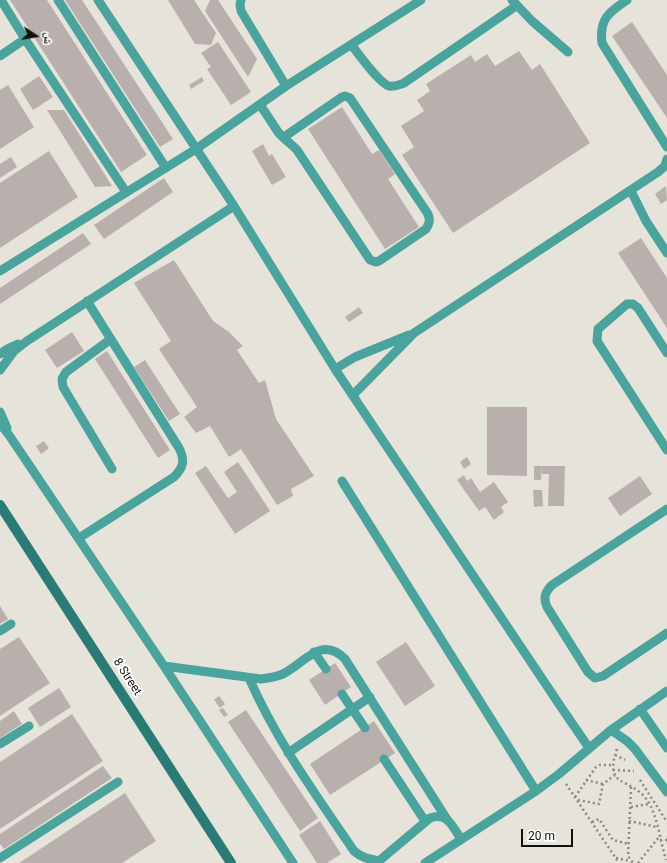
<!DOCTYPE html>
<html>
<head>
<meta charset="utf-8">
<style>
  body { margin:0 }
  #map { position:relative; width:667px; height:863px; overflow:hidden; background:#e6e3db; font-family:Roboto,"Noto Naskh Arabic",sans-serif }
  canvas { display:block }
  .north { position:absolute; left:16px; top:16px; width:40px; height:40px; -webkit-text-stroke:3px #fff; paint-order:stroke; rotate:102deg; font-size:11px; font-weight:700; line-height:16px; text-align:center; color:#11100e }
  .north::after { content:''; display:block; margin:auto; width:14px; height:18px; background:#11100e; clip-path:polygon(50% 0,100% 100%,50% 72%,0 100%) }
  .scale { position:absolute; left:521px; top:829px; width:52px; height:18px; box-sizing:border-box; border:2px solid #11100e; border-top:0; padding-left:5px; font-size:12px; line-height:14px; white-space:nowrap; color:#11100e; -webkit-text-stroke:3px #fff; paint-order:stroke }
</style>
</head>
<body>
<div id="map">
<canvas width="667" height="863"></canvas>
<div class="north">ش</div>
<div class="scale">20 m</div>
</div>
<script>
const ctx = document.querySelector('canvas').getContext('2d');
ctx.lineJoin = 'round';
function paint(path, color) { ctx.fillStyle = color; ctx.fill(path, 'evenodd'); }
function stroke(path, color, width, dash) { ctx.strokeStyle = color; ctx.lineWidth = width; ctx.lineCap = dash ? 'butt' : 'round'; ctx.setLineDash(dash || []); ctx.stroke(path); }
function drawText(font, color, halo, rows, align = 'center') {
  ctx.font = font + ' Roboto,sans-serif'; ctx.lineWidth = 4; ctx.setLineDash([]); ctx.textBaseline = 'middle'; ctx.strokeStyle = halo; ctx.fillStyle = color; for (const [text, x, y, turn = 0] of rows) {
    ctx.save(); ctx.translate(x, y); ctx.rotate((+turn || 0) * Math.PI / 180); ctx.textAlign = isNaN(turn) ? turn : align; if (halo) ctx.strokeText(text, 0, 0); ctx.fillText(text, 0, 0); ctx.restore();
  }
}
const building = new Path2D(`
  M10 0H47L147 155 121 172Z
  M65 0H82L173 139 160 147Z
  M168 0H194L216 33 211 45 195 44Z
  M210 0H218L257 59 248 77 205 11Z
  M632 22 667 75V118L612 36Z
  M218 42 251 92 231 105 207 69 211 67 201 53Z
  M519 51 532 70 540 64 590 143 453 233 402 155 414 147 401 126 424 111 417 100 430 91 426 84 471 55 475 62 487 54 495 66Z
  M39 76 53 97 33 110 20 89Z
  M202 77 204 81 191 89 189 85Z
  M8 85 34 127 0 149V90Z
  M342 107 372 154 379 150 395 174 388 179 419 227 385 249 308 129Z
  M47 110H64L112 186 95 187Z
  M263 144 269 156 272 154 286 177 272 185 252 151Z
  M49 151 78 197 0 248V183Z
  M11 157 17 167 0 178V164Z
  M164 178 173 192 104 239 94 225Z
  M666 186 667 200 661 204 655 194Z
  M83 233 91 244 0 304V288Z
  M641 238 667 278V328L618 253Z
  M174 260 213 321 229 332 243 346 237 350 259 383 265 380 276 419 314 476 291 489 293 496 277 505 241 449 229 457 210 426 196 433 184 417 197 407 159 349 171 341 134 283Z
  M359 307 363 313 349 322 345 317Z
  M72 332 84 351 57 368 45 350Z
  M107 351 170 450 158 458 95 359Z
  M145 360 180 414 169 421 134 367Z
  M487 407H527V476L487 475Z
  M44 441 49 448 41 454 36 446Z
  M467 457 471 464 464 469 460 462Z
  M238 462 270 511 235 534 195 473 206 466 228 498 237 492 224 472Z
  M534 466H542L541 480H534Z
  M542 466H565L564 506H548L549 474H542Z
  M464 475 467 481 471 478 480 492 494 482 508 502 501 507 504 512 494 520 485 507 479 511 457 480Z
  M640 476 652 494 620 516 608 498Z
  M533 490H542L543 506 534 507Z
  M0 606 8 619 0 624Z
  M19 637 50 683 0 716V649Z
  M406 642 435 686 405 706 376 662Z
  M335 663 351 687 325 705 309 680Z
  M59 688 71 707 40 727 28 708Z
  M219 696 225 704 220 708 214 700Z
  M223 708 228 715 224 717 219 710Z
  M246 710 318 818 300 831 228 722Z
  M14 711 22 724 0 738V721Z
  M72 714 103 761 0 829V762Z
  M374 721 395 753 330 795 310 764Z
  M103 766 112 778 4 849 0 844V834Z
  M125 793 156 841 122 863H19Z
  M320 821 341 854 327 863H317L299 835Z`);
const path = new Path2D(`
  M617 749C603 789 630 776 647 800 657 813 661 844 666 860
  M615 755 625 760
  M613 770 634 771
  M586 780 603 784
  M640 780 667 822
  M566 784 619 863
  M631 787 628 856 633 863
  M575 797 596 767 600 765H612
  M578 800 599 804 603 784 615 775
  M631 807 649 804
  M629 821 657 827
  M592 822 599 819 613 840 629 844
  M660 840H667
  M616 858 630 861
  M638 863 659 837`);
const lane = new Path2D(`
  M1 0 25 39 126 192
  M58 0 166 168
  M98 0 234 206 335 369 561 707 589 748
  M241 0 240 5 241 11 286 86
  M512 0 532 21 568 52
  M627 0C609 12 599 19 602 43L667 147
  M352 46C359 54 379 83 389 86 395 87 399 85 404 83L516 6
  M0 56 25 39
  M260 105C266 113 272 123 278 132 284 139 291 144 297 150L370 260 376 262 379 261 426 229C430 223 430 220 428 214L350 98 345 96 342 97 284 137
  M631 191 646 221 667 253
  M0 271 196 149 286 86 421 0
  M111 339 66 372 62 379 63 387 112 469
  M667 353 638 308 633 304H627L598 329 597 341 667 450
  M0 354 9 348 18 344
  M335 369 355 357 409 335
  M0 370 14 351 27 341 234 206
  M353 395 414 333 658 172 665 166 667 159
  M0 412 7 428
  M0 424 9 435 164 666 293 863
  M342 481 536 791
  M667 509 552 585C545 592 543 598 547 607L588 672 595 678 603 676 667 633
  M79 538 174 477C184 467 185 460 179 448L87 301
  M0 631 11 624
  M314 652 326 669
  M164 666 261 679C269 678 276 677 283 674 305 663 321 635 345 659L448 821
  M249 678C276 740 316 795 354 851 362 858 369 859 379 861
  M342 694 365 728
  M640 709 667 748
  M611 730 627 741 635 749 667 792
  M0 744 29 726
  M288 753 370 697
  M384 759 425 821
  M0 858 118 782
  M378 863 379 861 430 818C448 812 452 826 461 839
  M425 863 536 791 559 774 611 730 667 691`);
const secondary = new Path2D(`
  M0 505 231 863`);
const streetNames = [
  ["8 Street",127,677,57]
];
paint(building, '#b9b0ad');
stroke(path, '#8b8983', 2.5, [2, 3]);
stroke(lane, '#4ba39d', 9);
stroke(secondary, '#2a7a75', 10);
drawText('12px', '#11100e', '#fff', streetNames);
</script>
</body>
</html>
